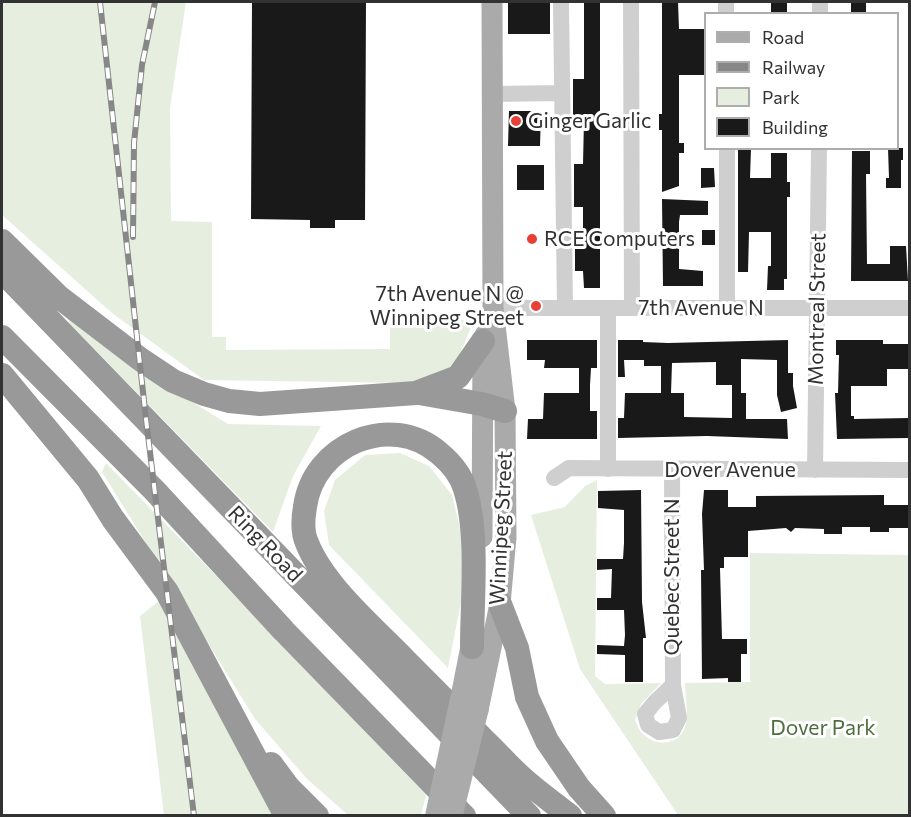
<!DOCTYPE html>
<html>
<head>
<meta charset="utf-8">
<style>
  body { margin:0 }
  #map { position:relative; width:911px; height:817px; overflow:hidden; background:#fff; font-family:Commissioner,sans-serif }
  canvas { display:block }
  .frame { position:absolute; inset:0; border:3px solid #323232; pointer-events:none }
  .legend { position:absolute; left:704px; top:12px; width:195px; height:138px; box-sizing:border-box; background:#fff; border:2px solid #adadad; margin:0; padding:8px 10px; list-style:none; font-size:18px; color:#323232 }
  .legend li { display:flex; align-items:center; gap:12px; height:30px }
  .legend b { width:30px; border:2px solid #adadad }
</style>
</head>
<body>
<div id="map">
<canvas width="911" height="817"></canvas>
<div class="frame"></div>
<ul class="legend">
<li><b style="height:8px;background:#aaa"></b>Road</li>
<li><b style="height:8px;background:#878787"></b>Railway</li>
<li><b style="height:16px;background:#e6eee0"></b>Park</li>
<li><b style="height:16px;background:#191919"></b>Building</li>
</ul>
</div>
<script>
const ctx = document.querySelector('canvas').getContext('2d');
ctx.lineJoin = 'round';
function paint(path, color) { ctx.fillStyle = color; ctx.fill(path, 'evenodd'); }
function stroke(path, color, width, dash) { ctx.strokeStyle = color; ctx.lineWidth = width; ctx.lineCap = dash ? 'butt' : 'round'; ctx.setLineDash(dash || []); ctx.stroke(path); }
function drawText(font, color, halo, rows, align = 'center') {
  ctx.font = font + ' Commissioner,sans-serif'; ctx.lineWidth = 6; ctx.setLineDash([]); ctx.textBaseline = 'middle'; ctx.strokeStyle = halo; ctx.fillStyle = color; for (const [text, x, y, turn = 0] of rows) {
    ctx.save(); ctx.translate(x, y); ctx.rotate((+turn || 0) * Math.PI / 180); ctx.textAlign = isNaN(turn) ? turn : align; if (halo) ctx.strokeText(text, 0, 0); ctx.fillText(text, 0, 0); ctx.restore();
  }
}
const green = new Path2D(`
  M2 2H186L170 108 171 221 212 222V337H226V350L390 349V320H470L472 325 454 368 410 383 204 380 112 313 2 215Z
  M67 314 129 363 228 424 321 426 293 476 273 532 69 323Z
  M400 453 429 466 452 495 464 544 463 592 448 668 329 545 324 511 335 480 365 455Z
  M106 463 427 792 421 815H348L307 779 255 719 102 472Z
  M597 480 595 676 605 684 661 683 641 704 635 720C637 724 639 730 642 733 654 747 679 746 685 727 689 715 685 696 685 683L750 682V553L909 555V815H678L580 669 531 515 565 507 585 486Z
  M159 601 272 815H164L140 616Z`);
const building = new Path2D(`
  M252 2H366L365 220H335V228H310V220L251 219Z
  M508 2H550V34H508Z
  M584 2H600V288H584L583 271H575V241H583V207H574V164H583L584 120H573V79H584Z
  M662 2H678L679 29H705V75H679V143H684V153H679V186L662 192V130H659V114H662Z
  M771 2H787V14H771Z
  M851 2H866V14H851Z
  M509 111H541L540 146H508Z
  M888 148H903V160H901V188H886V178H889Z
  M738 149H751L750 178H771V153H787V182H790V197H787V279H784V290H767L768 266H771V232H749L748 272H738Z
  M852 151H870V174H866L867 264H890V246H906L908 281H851Z
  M517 165H544V190H517Z
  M701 168H714L715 187 701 188Z
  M662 199 708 201V215H680L679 222V269L703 271V286H663Z
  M702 230H715V245H702Z
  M527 340H597V368H591L590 385V411H597V439H527L528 419H543L544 393H579V368H544L545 360H527Z
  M618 340H643V342L668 343 788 340V373H793V386L797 408 781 412 777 395V360L741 359V393H746V419H787L788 439 707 436 618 438V418H624L625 393H661V366H644V360H624L625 377H618ZM716 362V385H732V418L684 417V393H671L672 363Z
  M836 340H883V344H909V369H887V386H851V416H854V419L909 418V438L837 439 835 393H838L839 355H836Z
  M641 490 642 602 646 638H643V682H625V655L597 654V645L624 646 625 635 624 610H597V598H611L612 569 597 570V559H623L624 543V510L598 508V491Z
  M704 490H728V507H756V496L884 495V505H909V528H889V532H870V527H842V534H824V529L795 528 791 532 786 528 748 531V557H724V568H720L722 639H747V654H741V682H728V678L702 679 701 570H704L702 514Z`);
const minor = new Path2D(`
  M561 2 565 308
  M631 2 632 308
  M726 2V14
  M820 14V2
  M492 94 562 93
  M727 148V308
  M493 308H910
  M608 469V308
  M672 469 673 685 679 718 673 730 659 732 648 725 645 714 655 702 673 685
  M815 470 819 148
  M554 478 569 468 910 470`);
const major = new Path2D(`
  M482 537 483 341 485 335
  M461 697 474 631
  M478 710 500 604 506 537 505 411 493 308 492 2`);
const highway = new Path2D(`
  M2 241 59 297 140 359 173 381 204 394 229 401 260 404 416 393 458 377 483 341
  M2 271 529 816
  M2 337 155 491 284 631 464 816
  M2 375 88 479 113 519 167 592 286 816
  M419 393 482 404 505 411
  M500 604 517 648 527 697 547 741 579 788 604 816
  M472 647C472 600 479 533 465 489 461 475 451 463 439 453 390 411 313 445 305 507 303 518 302 532 307 543 324 586 373 627 405 660 432 687 459 714 485 741 499 754 512 770 527 782 541 794 556 805 570 816
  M271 764 288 787 317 816`);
const rail = new Path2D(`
  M100 2 146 419 194 816
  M133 237 134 143 142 65 155 2`);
const majorBridge = new Path2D(`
  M436 814 461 697
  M452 816 478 710`);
const markers = [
  [516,121,6,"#e64037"],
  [532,239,6,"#e64037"],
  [536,306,6,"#e64037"]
];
const poiNames = [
  ["Ginger Garlic",528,121],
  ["RCE Computers",544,239],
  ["7th Avenue N @",524,294,"right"],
  ["Winnipeg Street",524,318,"right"]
];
const streetNames = [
  ["7th Avenue N",701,308],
  ["Montreal Street",817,309,-89],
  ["Dover Avenue",730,470],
  ["Winnipeg Street",501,528,-87],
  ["Ring Road",265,544,46],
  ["Quebec Street N",672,577,-90]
];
const parkNames = [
  ["Dover Park",823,728]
];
paint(green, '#e6eee0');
paint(building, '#191919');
stroke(minor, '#cfcfcf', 16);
stroke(major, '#aaa', 21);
stroke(highway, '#999', 24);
stroke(rail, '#878787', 6);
stroke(rail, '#fff', 4, [11]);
stroke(majorBridge, '#aaa', 21);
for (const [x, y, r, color] of markers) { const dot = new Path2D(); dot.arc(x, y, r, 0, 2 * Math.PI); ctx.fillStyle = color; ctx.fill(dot); stroke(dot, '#fff', 2); }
drawText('21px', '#323232', '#fff', poiNames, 'left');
drawText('21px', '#323232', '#fff', streetNames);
drawText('21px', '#4e6e3e', '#fff', parkNames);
</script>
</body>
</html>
